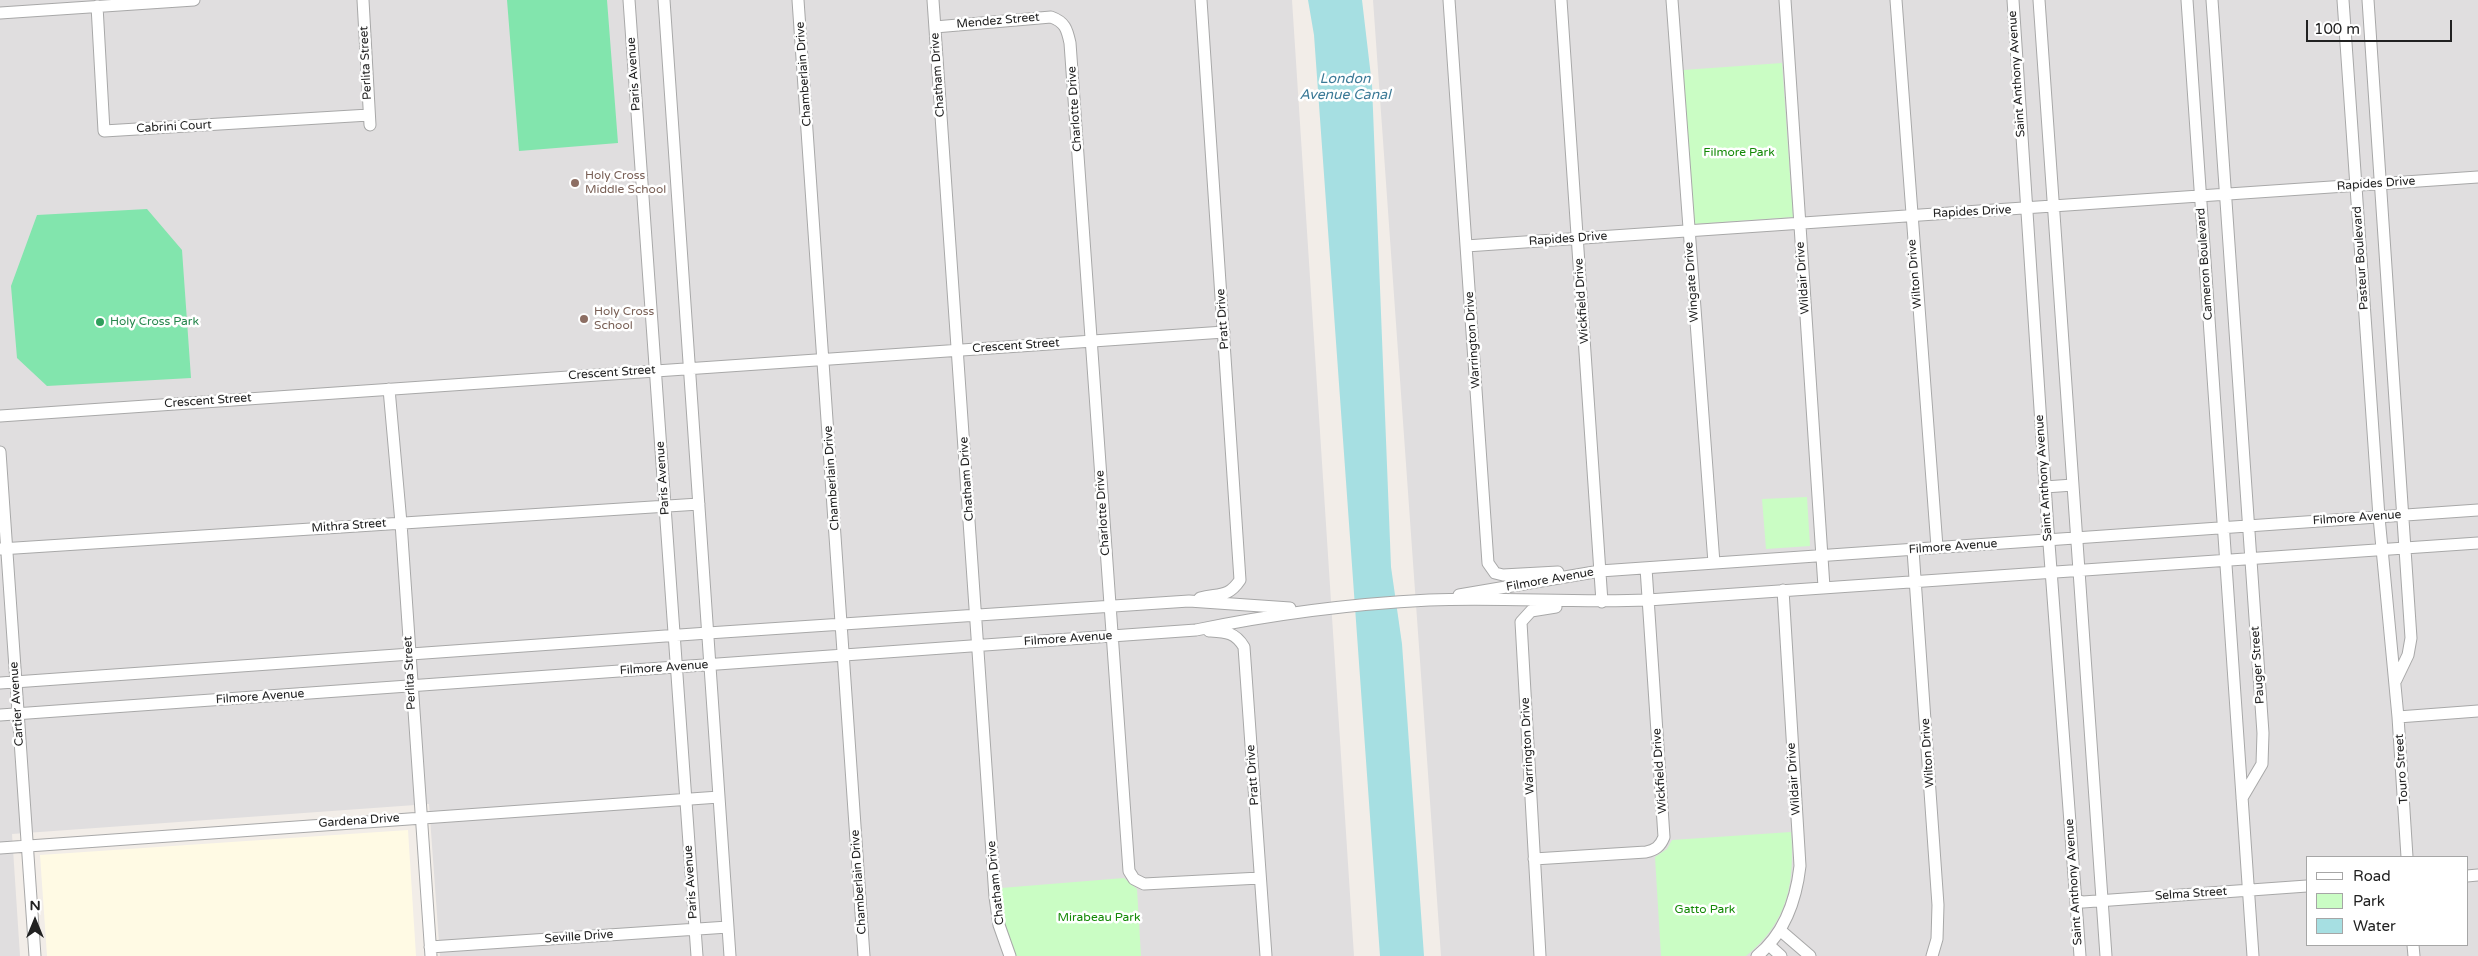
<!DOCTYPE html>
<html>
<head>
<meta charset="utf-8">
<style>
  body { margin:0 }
  #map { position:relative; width:2478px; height:956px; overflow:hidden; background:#f2ede8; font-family:"Varela Round",sans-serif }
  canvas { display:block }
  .legend { position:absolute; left:2306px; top:856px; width:162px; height:90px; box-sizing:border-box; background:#fff; border:1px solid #a6a6a6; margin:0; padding:6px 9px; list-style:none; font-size:15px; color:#212121 }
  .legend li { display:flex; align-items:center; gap:10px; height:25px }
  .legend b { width:25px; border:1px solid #a6a6a6 }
  .north { position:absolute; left:10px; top:896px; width:50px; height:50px; -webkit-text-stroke:4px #fff; paint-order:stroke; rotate:0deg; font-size:14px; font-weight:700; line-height:20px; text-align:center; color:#212121 }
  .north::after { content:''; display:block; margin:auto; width:18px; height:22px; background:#212121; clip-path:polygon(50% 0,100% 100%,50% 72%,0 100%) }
  .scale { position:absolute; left:2306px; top:20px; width:146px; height:22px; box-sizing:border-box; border:2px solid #212121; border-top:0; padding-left:6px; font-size:15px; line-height:18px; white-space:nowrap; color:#212121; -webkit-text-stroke:4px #fff; paint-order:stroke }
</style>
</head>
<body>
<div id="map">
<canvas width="2478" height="956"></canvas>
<ul class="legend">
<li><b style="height:6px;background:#fff"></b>Road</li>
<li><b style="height:14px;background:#cafdc4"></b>Park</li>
<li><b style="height:14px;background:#a6dfe2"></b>Water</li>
</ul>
<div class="north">N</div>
<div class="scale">100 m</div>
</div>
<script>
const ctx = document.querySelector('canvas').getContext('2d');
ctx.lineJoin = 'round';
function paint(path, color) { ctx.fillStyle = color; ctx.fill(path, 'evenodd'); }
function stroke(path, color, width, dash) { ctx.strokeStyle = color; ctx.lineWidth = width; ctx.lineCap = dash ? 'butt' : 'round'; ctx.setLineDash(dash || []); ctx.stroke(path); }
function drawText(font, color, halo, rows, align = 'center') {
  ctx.font = font + ' "Varela Round",sans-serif'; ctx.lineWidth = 5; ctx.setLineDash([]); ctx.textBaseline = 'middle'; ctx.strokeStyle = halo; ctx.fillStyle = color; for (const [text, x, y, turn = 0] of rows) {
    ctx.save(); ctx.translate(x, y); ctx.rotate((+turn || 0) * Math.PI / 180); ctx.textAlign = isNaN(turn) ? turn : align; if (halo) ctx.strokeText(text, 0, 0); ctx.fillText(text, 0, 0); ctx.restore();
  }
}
const residential = new Path2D(`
  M0 0H1292L1354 956H440L429 804 12 834 20 956H0Z
  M1373 0H2478V956H1441ZM2307 857H2467V945H2307Z`);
const education = new Path2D(`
  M408 830 416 956H47L40 855Z`);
const park = new Path2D(`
  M1782 63 1793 217 1694 224 1683 70Z
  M1807 497 1810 546 1766 549 1762 499Z
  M1791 832C1795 883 1788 922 1746 956H1661L1655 857 1667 849 1672 840Z
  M1124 878 1137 889 1141 956H1016L1005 926 1001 888Z`);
const pitch = new Path2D(`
  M507 0H607L618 143 519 151Z
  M147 209 182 250 191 378 47 386 17 358 11 286 37 215Z`);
const water = new Path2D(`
  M1308 0H1362L1372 85 1391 567 1402 644 1424 956H1380L1314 35Z`);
const minor = new Path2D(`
  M363 0 370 125
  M629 0 697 956
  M664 0 730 956
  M798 0 864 956
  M933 0 995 897 999 925 1010 956
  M1449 0 1488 563 1495 573 1503 575 1558 572
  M1561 0 1602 602
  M1672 0 1714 563
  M1785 0 1824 587
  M1896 0 1937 547
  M2013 0 2048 530 2080 956
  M2039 0 2106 956
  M2187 0 2253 956
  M2212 0 2263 733 2262 764 2242 798
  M2343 0 2379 517 2398 717 2407 857
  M2368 0 2411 638 2408 655 2396 680
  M97 6 104 131 369 115
  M0 13 194 0
  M935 27 1051 17C1065 22 1067 29 1070 43L1129 871 1134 879 1144 884 1260 878
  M1466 246 2478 177
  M389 389 401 523 431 956
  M0 416 1224 332
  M0 452 35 956
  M2045 487 2073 485
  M0 549 699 504
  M1913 550 1938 905 1937 939 1932 956
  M1459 595 1600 571 2478 510
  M1200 598C1219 593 1228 598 1240 580L1201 0
  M1209 631C1226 632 1235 632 1244 647L1266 956
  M0 683 708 633 1189 601 1290 608
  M0 715 1196 630C1273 614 1350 604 1429 600 1502 597 1575 603 1648 600L2478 543
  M2398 717 2478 711
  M0 848 719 797
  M1534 859 1646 852C1655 850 1660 847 1664 837L1646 568
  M2467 876 2478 875
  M2076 900 2083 902 2307 886
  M1781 931 1810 956
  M1769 945 1781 956
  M2413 945 2414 956
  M430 947 728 927
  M1540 956 1521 622 1531 611 1556 607
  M1757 956C1784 934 1796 901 1800 866L1783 590`);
const markers = [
  [575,183,5,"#8d6e63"],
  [584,319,5,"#8d6e63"],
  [100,322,5,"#2e9e5b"]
];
const streetNames = [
  ["Mendez Street",998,21,-5],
  ["Perlita Street",366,63,-93],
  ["Paris Avenue",634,74,-94],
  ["Chamberlain Drive",804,74,-94],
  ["Saint Anthony Avenue",2017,74,-94],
  ["Chatham Drive",938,75,-94],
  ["Charlotte Drive",1075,109,-94],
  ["Cabrini Court",174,127,-3],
  ["Rapides Drive",2376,184,-4],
  ["Rapides Drive",1972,212,-3],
  ["Rapides Drive",1568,239,-4],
  ["Pasteur Boulevard",2361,258,-94],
  ["Cameron Boulevard",2205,264,-94],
  ["Wilton Drive",1915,274,-95],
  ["Wildair Drive",1803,278,-94],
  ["Wingate Drive",1692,282,-94],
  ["Wickfield Drive",1582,301,-94],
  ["Pratt Drive",1223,319,-94],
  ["Warrington Drive",1473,340,-94],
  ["Crescent Street",1016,346,-4],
  ["Crescent Street",612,373,-4],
  ["Crescent Street",208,401,-4],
  ["Paris Avenue",663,478,-94],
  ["Chamberlain Drive",832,478,-94],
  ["Saint Anthony Avenue",2044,478,-94],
  ["Chatham Drive",967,479,-94],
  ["Charlotte Drive",1103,513,-94],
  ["Filmore Avenue",2357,518,-4],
  ["Mithra Street",349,526,-4],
  ["Filmore Avenue",1953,547,-4],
  ["Filmore Avenue",1550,580,-10],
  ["Filmore Avenue",1068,639,-4],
  ["Pauger Street",2258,665,-94],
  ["Filmore Avenue",664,668,-4],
  ["Perlita Street",410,673,-93],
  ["Filmore Avenue",260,697,-4],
  ["Cartier Avenue",17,704,-94],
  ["Warrington Drive",1528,746,-93],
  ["Wilton Drive",1928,753,-94],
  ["Touro Street",2402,769,-94],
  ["Wickfield Drive",1660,771,-94],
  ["Pratt Drive",1253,775,-94],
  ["Wildair Drive",1794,779,-94],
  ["Gardena Drive",359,821,-4],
  ["Paris Avenue",691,882,-94],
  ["Chamberlain Drive",859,882,-94],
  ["Saint Anthony Avenue",2074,882,-94],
  ["Chatham Drive",996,883,-96],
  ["Selma Street",2191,894,-4],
  ["Seville Drive",579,937,-4]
];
const parkNames = [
  ["Filmore Park",1739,153],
  ["Gatto Park",1705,910],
  ["Mirabeau Park",1099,918]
];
const educationNames = [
  ["Holy Cross",585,176],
  ["Middle School",585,190],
  ["Holy Cross",594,312],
  ["School",594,326]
];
const leisureNames = [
  ["Holy Cross Park",110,322]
];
const waterNames = [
  ["London",1345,79],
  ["Avenue Canal",1345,95]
];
paint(residential, '#e0dedf');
paint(education, '#fffae4');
paint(park, '#cafdc4');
paint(pitch, '#82e5ad');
paint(water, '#a6dfe2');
stroke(minor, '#a8a8a8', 13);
stroke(minor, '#fff', 11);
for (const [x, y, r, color] of markers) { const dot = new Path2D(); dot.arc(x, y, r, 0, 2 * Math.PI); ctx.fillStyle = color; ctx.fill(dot); stroke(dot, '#fff', 2); }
drawText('12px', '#212121', '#fff', streetNames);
drawText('12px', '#138906', '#fff', parkNames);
drawText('12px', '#785e54', '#fff', educationNames, 'left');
drawText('12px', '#27864d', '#fff', leisureNames, 'left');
drawText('italic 14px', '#3c7a97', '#fff', waterNames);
</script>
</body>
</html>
